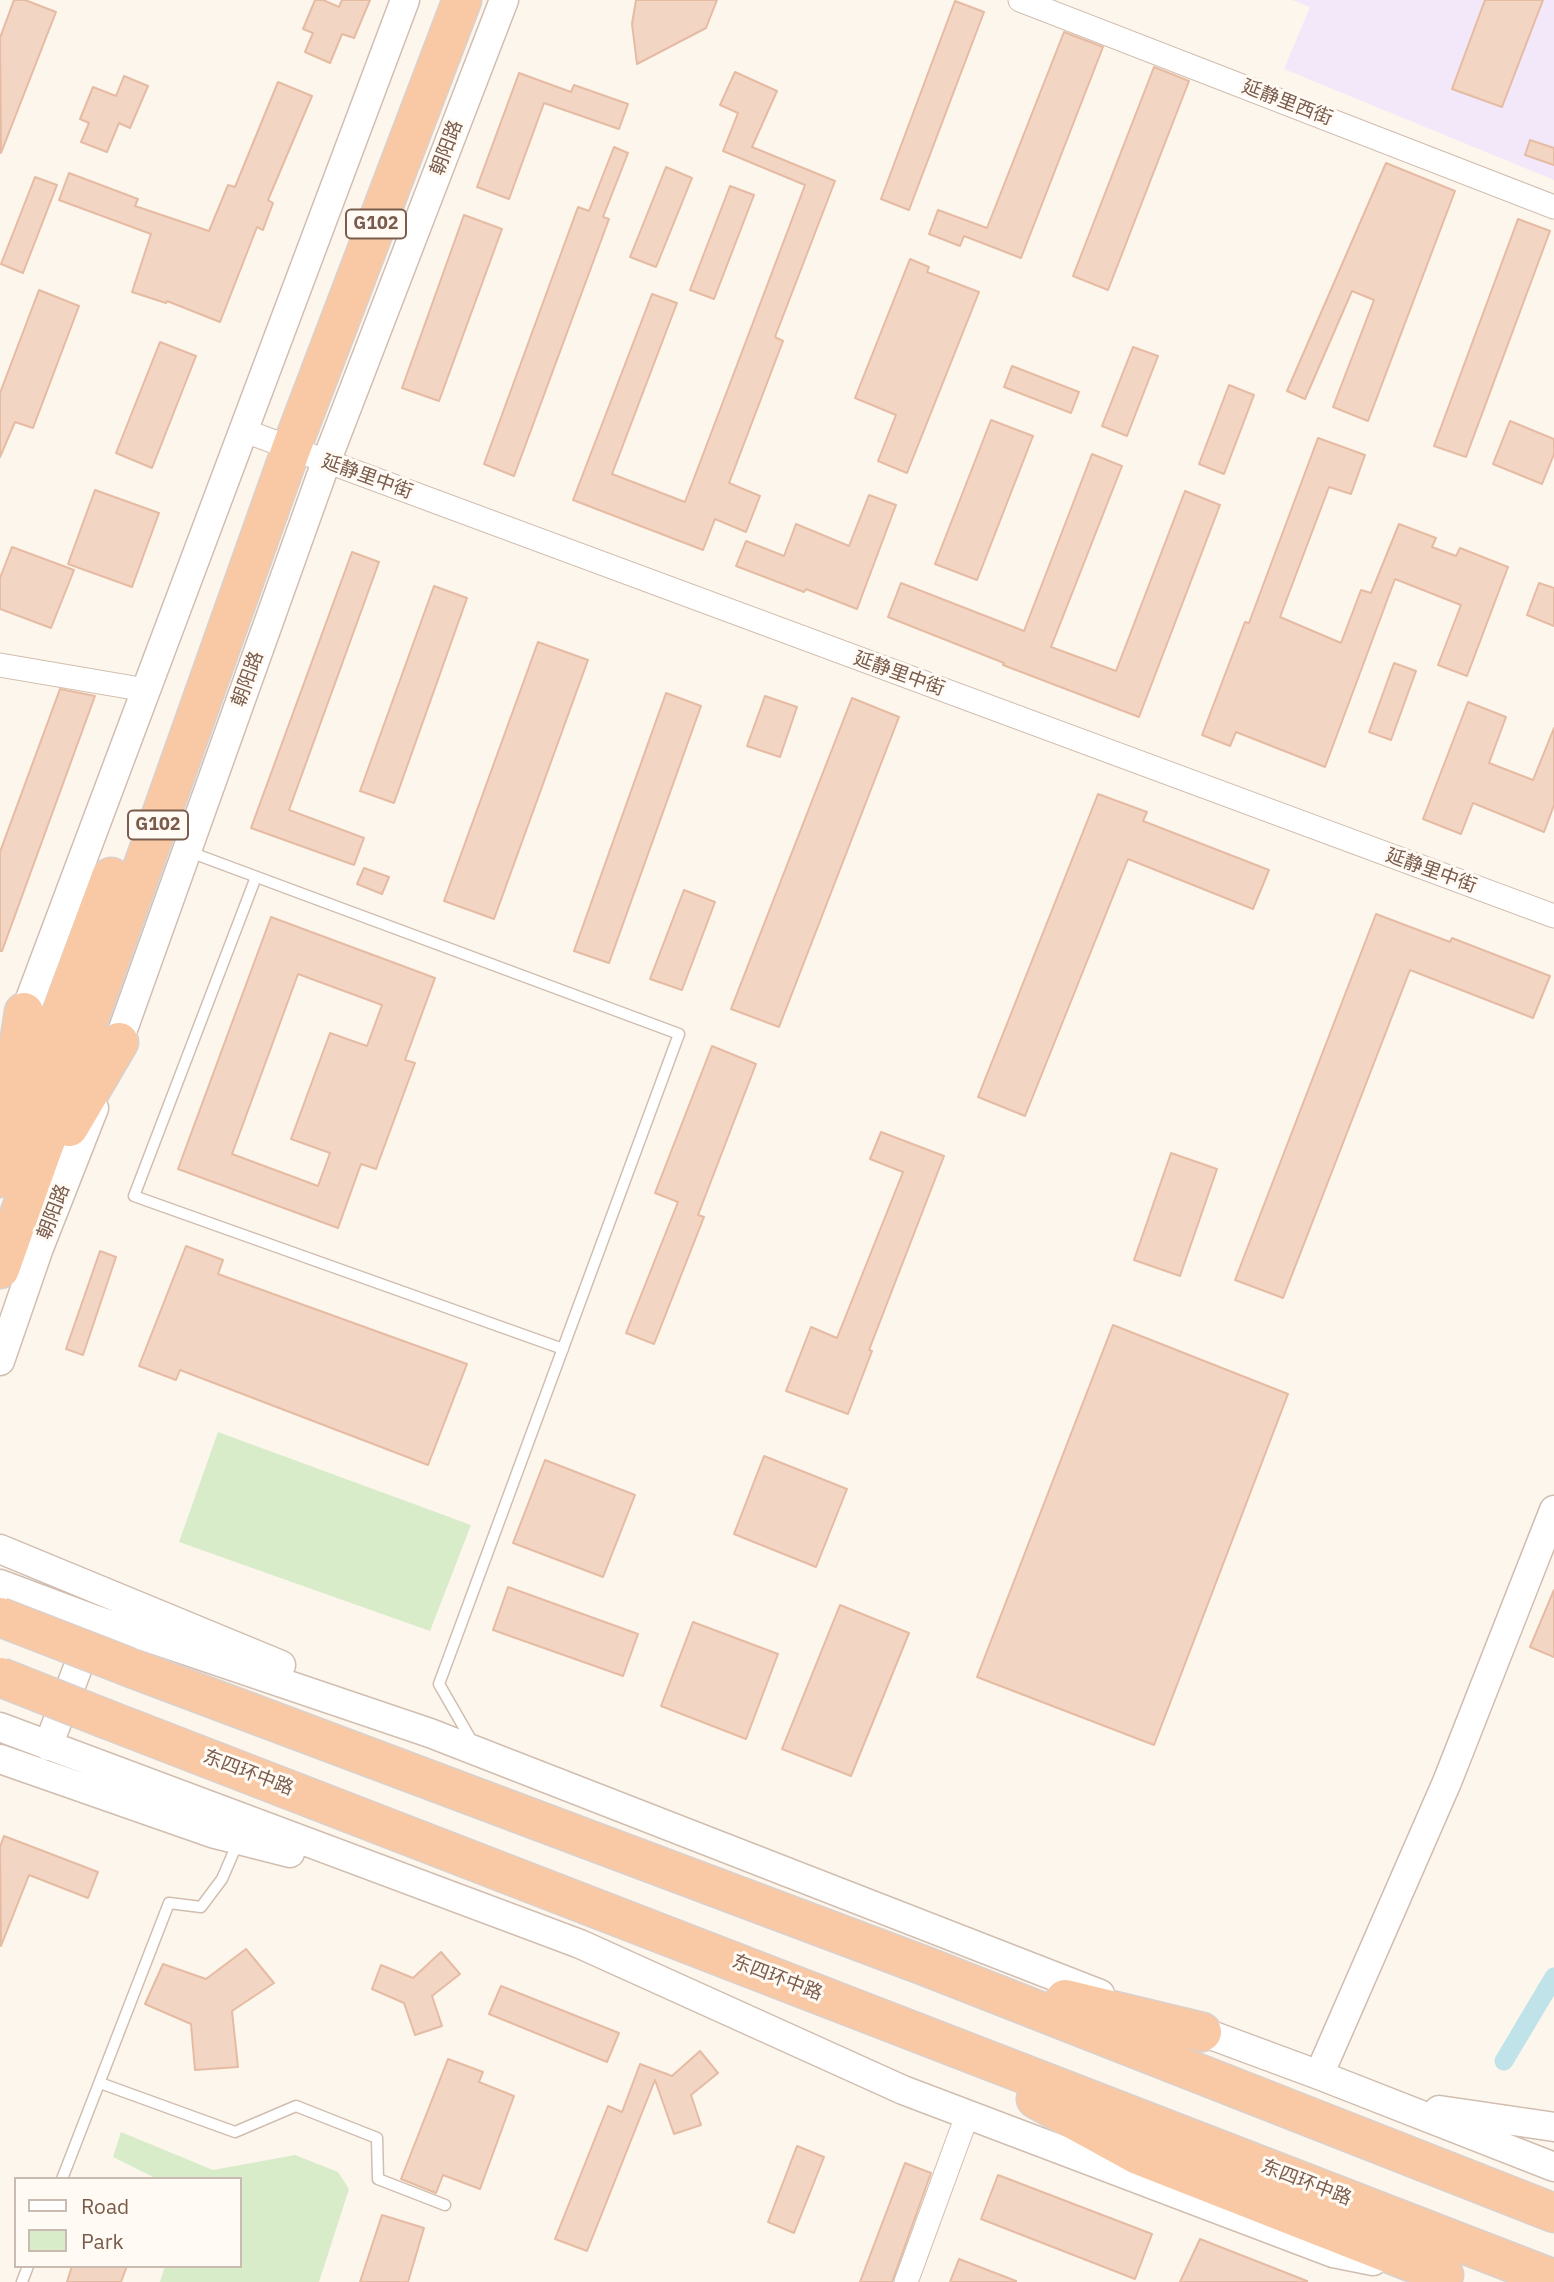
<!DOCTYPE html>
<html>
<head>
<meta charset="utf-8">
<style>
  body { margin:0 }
  #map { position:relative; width:1554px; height:2282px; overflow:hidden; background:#fdf6ec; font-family:"IBM Plex Sans",sans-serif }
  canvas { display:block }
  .legend { position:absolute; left:14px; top:2177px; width:228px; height:91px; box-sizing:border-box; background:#fffaf3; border:2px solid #cabbb1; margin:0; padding:9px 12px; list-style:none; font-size:21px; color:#7a5c4d }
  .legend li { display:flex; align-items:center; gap:14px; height:35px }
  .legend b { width:35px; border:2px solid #cabbb1 }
</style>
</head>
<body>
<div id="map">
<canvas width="1554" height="2282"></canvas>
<ul class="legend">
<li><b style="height:9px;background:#fff"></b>Road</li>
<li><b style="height:19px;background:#d8ecc9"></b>Park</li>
</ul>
</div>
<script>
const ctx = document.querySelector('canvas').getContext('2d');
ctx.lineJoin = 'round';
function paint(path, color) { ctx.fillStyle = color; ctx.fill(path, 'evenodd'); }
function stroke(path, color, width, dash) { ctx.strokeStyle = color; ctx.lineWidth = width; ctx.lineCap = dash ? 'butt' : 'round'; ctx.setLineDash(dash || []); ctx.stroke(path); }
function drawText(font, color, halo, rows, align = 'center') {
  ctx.font = font + ' "IBM Plex Sans","Noto Sans SC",sans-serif'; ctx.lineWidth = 6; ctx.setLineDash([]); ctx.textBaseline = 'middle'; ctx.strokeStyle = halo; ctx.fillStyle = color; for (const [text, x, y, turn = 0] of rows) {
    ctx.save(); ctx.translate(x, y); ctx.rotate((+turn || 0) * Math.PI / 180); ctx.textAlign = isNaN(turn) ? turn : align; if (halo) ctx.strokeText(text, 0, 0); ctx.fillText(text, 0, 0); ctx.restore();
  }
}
const education = new Path2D(`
  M1292 0H1554V180L1284 69 1310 7Z`);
const green = new Path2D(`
  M218 1432 471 1525 430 1631 179 1542Z
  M121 2132 213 2170 295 2155 338 2172 349 2189 319 2282H160L165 2266H240V2179H157L113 2157Z`);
const canal = new Path2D(`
  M1504 2061 1554 1977`);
const building = new Path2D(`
  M14 0H25L56 12 1 153 0 38Z
  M315 0H323L339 7 342 0H370L354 38 342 34 330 63 305 52 313 33 303 29Z
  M636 0H717L706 28 637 64 632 24Z
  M1485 0H1543L1502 107 1452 89Z
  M955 1 984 12 909 210 881 199Z
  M1064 32 1103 47 1021 258 964 236 960 246 929 234 938 210 987 228Z
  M1154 67 1189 81 1108 290 1073 276Z
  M735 72 777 91 752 147 835 181 775 337 783 341 729 483 760 496 746 532 715 519 703 550 573 500 652 294 677 303 612 474 685 502 751 328 805 185 723 151 738 113 720 105Z
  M519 73 571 92 574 85 628 104 619 129 544 103 509 199 477 187Z
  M124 76 148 86 130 128 119 123 107 152 81 142 89 123 80 119 93 87 116 96Z
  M278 82 312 96 268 200 273 203 263 230 257 227 220 322 167 301 166 303 132 292 151 234 59 200 69 173 138 199 135 206 209 231 228 185 235 187Z
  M1530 140 1554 148V165L1525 155Z
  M614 147 628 153 603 217 609 219 514 476 484 464 578 207 589 211Z
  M1386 163 1455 191 1368 421 1333 407 1374 300 1352 291 1305 399 1287 391Z
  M666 167 692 178 656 267 630 257Z
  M35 177 57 185 23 273 1 264Z
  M730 186 754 195 714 299 690 290Z
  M464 215 502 229 439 401 402 388Z
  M1518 219 1550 231 1466 457 1434 446Z
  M910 259 929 267 927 272 979 292 907 473 878 461 896 415 855 398Z
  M39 290 79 306 33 428 15 422 0 457V393Z
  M160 342 196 356 152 468 116 453Z
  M1133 347 1158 356 1127 436 1102 426Z
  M1012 366 1079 392 1071 413 1004 387Z
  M1229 385 1254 395 1224 474 1199 464Z
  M991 420 1033 436 977 580 935 564Z
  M1510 421 1554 439V454L1542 484 1493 464Z
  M1318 438 1365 455 1351 494 1329 487 1280 617 1341 643 1361 590 1371 593 1399 524 1436 538 1432 547 1456 556 1460 548 1508 567 1467 676 1438 665 1461 605 1395 579 1325 767 1236 732 1230 746 1202 735 1245 622 1249 623Z
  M1092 454 1122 466 1051 647 1116 671 1185 491 1220 505 1139 717 1003 665 1004 663 888 617 901 583 1024 631Z
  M95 490 159 513 132 587 68 564Z
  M869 495 896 505 857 609 806 589 804 592 736 566 746 541 784 556 796 524 849 546Z
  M12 547 74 570 51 628 0 609V578Z
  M352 552 379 562 289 810 364 838 354 865 251 828Z
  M1539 583 1554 588V626L1527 615Z
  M434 586 467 598 394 803 360 791Z
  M538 642 588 660 494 919 444 901Z
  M1394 663 1416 671 1391 740 1369 732Z
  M60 689 95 696 2 951H0V852Z
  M666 693 701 706 609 963 574 951Z
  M765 696 797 707 780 757 747 746Z
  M852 698 899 717 779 1027 731 1009Z
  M1468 702 1506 717 1489 763 1533 780 1554 728V805L1544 832 1473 803 1461 834 1423 819Z
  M1098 794 1147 812 1143 821 1269 870 1253 909 1128 859 1025 1116 978 1097Z
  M364 868 389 877 382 894 357 884Z
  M684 890 715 902 682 990 650 979Z
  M1376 914 1450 942 1452 938 1550 976 1533 1018 1410 970 1283 1298 1235 1280Z
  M271 917 435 978 405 1060 415 1063 376 1169 361 1164 338 1228 178 1169ZM298 974 382 1005 367 1046 330 1033 291 1139 330 1153 318 1186 232 1154Z
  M712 1046 756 1064 698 1215 704 1217 654 1344 626 1333 678 1202 655 1193Z
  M881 1132 944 1156 869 1350 872 1351 848 1414 786 1391 811 1327 837 1338 903 1172 870 1159Z
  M1171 1153 1217 1169 1180 1276 1134 1260Z
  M186 1246 223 1260 218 1274 467 1364 428 1465 180 1370 176 1380 139 1366Z
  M100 1251 116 1257 83 1355 66 1349Z
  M1113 1325 1288 1394 1154 1745 977 1677Z
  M764 1456 847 1489 816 1567 734 1534Z
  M545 1460 635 1495 603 1577 513 1543Z
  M508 1587 638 1634 623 1676 493 1630Z
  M1554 1590V1657L1530 1647Z
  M840 1605 909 1633 851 1776 782 1749Z
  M693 1622 778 1654 746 1739 661 1706Z
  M4 1836 98 1872 88 1898 29 1875 1 1946 0 1847Z
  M246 1949 274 1983 232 2011 238 2067 195 2070 191 2024 145 2004 163 1964 206 1979Z
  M441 1952 460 1974 432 1996 442 2026 415 2035 404 2003 372 1989 381 1965 413 1978Z
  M501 1986 619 2033 607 2062 489 2014Z
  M700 2051 718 2073 691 2095 701 2125 674 2134 655 2080 587 2251 555 2239 608 2106 622 2112 640 2064 672 2076Z
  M448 2059 483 2072 479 2082 514 2096 480 2189 443 2175 436 2193 401 2179Z
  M797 2146 824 2157 794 2233 768 2222Z
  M905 2163 931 2173 892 2282H860Z
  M998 2175 1152 2234 1135 2279 981 2219Z
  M382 2215 424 2228 408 2282H360Z
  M1200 2239 1307 2281V2282H1180Z
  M959 2259 1016 2281V2282H950Z
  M72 2266H127L121 2282H67Z`);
const service = new Path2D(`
  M187 851 679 1034 439 1684 474 1745
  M256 877 134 1196 563 1349
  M100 2083 235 2132 296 2106 377 2138 378 2179 445 2205
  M62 2179 169 1903 201 1907 222 1879 238 1842
  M22 2282 28 2266`);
const minor = new Path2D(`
  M1020 0 1554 207
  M245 431 1554 916
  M0 665 146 690
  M906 2282 968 2113`);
const tertiary = new Path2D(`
  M18 1031 405 0
  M112 1060 326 462 504 0
  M0 1361 39 1248 94 1108
  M0 1549 281 1665
  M0 1584 96 1620 430 1733 1100 1994
  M0 1727 580 1944 903 2090 1333 2253 1373 2261
  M48 1746 91 1633
  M0 1759 215 1834 290 1853
  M1184 2025 1319 2075 1554 2167
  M1319 2075 1447 1782 1554 1510
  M1439 2110 1554 2127`);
const trunk = new Path2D(`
  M9 1107 24 1012
  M69 1127 119 1042
  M0 1178 111 877
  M0 1269 291 449 462 0
  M129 1667 925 1966 1554 2213
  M106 1719 1554 2279
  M1065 1999 1202 2032
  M1036 2099 1138 2155 1444 2275`);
const trunkBridge = new Path2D(`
  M0 1617 129 1667
  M0 1677 106 1719`);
const shields = [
  [376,224,60],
  [158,825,60]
];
const shieldNames = [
  ["G102",376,224],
  ["G102",158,825]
];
const streetNames = [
  ["延静里西街",1287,103,21],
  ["朝阳路",447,148,-69],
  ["延静里中街",367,477,20],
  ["延静里中街",899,674,20],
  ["朝阳路",248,679,-70],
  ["延静里中街",1431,871,20],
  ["朝阳路",54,1212,-69],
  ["东四环中路",248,1773,21],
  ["东四环中路",777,1978,21],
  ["东四环中路",1306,2183,21]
];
paint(education, '#f3e8fa');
paint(green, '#d8ecc9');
stroke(canal, '#bfe3e8', 19);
paint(building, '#f3d5c3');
stroke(building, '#e6bba3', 2);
stroke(service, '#d1beb0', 13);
stroke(minor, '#d1beb0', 25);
stroke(tertiary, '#d1beb0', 31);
stroke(trunk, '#dad1cd', 41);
stroke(service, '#fff', 10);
stroke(minor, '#fff', 23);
stroke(tertiary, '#fff', 28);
stroke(trunk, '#f9c8a4', 38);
stroke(trunkBridge, '#dad1cd', 41, []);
stroke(trunkBridge, '#f9c8a4', 38);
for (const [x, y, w] of shields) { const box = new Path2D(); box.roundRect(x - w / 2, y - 14.5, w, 29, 5); ctx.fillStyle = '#fffaf3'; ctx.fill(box); stroke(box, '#7a5c4d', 2); }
drawText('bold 18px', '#7a5c4d', null, shieldNames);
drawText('19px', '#7a5c4d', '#fffaf3', streetNames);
</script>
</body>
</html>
